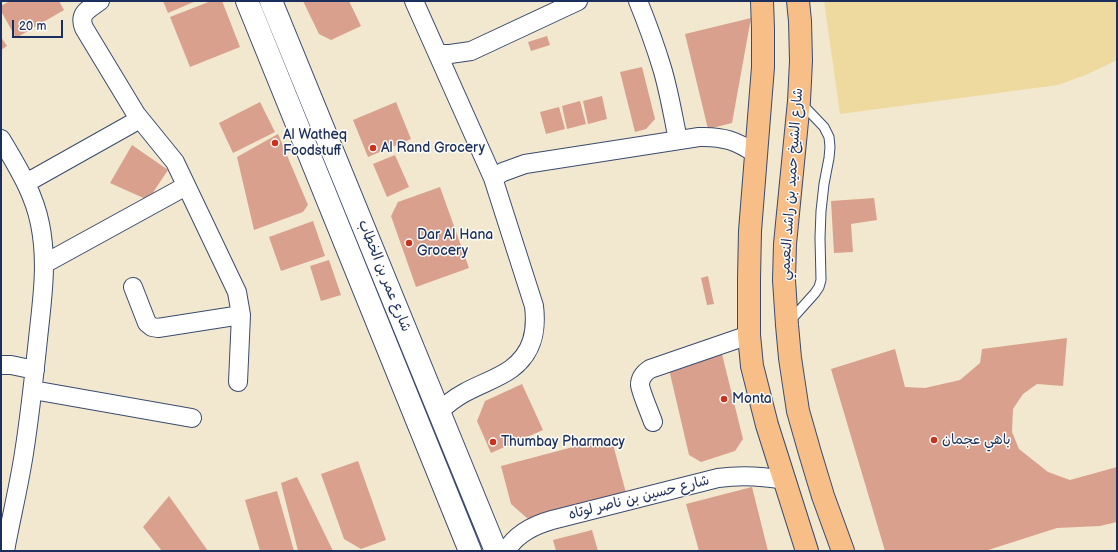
<!DOCTYPE html>
<html>
<head>
<meta charset="utf-8">
<style>
  body { margin:0 }
  #map { position:relative; width:1118px; height:552px; overflow:hidden; background:#f1e8cf; font-family:"Balsamiq Sans",sans-serif }
  canvas { display:block }
  .frame { position:absolute; inset:0; border:2px solid #1b2f5e; pointer-events:none }
  .scale { position:absolute; left:12px; top:20px; width:51px; height:18px; box-sizing:border-box; border:2px solid #1b2f5e; border-top:0; padding-left:5px; font-size:12px; line-height:14px; white-space:nowrap; color:#1b2f5e; -webkit-text-stroke:3px #fdfcf7; paint-order:stroke }
</style>
</head>
<body>
<div id="map">
<canvas width="1118" height="552"></canvas>
<div class="frame"></div>
<div class="scale">20 m</div>
</div>
<script>
const ctx = document.querySelector('canvas').getContext('2d');
ctx.lineJoin = 'round';
function paint(path, color) { ctx.fillStyle = color; ctx.fill(path, 'evenodd'); }
function stroke(path, color, width, dash) { ctx.strokeStyle = color; ctx.lineWidth = width; ctx.lineCap = dash ? 'butt' : 'round'; ctx.setLineDash(dash || []); ctx.stroke(path); }
function drawText(font, color, halo, rows, align = 'center') {
  ctx.font = font + ' "Balsamiq Sans","Playpen Sans Arabic",sans-serif'; ctx.lineWidth = 3; ctx.setLineDash([]); ctx.textBaseline = 'middle'; ctx.strokeStyle = halo; ctx.fillStyle = color; for (const [text, x, y, turn = 0] of rows) {
    ctx.save(); ctx.translate(x, y); ctx.rotate((+turn || 0) * Math.PI / 180); ctx.textAlign = isNaN(turn) ? turn : align; if (halo) ctx.strokeText(text, 0, 0); ctx.fillText(text, 0, 0); ctx.restore();
  }
}
const sand = new Path2D(`
  M824 1H1117V60L1088 74 1058 85 840 114Z`);
const building = new Path2D(`
  M10 1H59L64 10 16 38 1 11V6Z
  M163 1H196L168 13Z
  M211 1H222L240 47 190 67 170 17Z
  M303 1H349L361 26 331 40 319 34Z
  M751 18 732 123 708 129 685 34Z
  M547 36 550 45 531 51 528 42Z
  M1 37 7 46 1 50Z
  M642 67 655 119 646 129 635 132 620 72Z
  M602 96 607 119 588 124 583 101Z
  M580 101 586 124 567 129 562 106Z
  M260 102 275 132 233 153 219 123Z
  M396 102 411 139 368 157 353 120Z
  M559 107 565 129 546 134 540 112Z
  M278 134 308 205 303 212 254 230 237 157Z
  M132 145 168 170 148 200 110 183Z
  M395 155 409 187 387 197 373 164Z
  M440 187 469 268 416 287 391 216 398 202Z
  M874 198 877 220 851 224 853 252 834 253 831 201Z
  M313 221 325 256 281 271 269 237Z
  M329 260 341 295 321 301 310 266Z
  M708 276 714 304 707 305 701 278Z
  M1067 338 1063 386 1037 384 1023 394 1013 409 1012 432 1019 449 1048 472 1070 480 1117 467V522L1100 526 1057 528 985 551H885L831 369 895 349 905 387 925 388 960 380 980 363 982 349Z
  M720 346 743 439 735 451 701 462 689 455 668 365Z
  M522 384 543 430 491 453 477 421 485 401Z
  M611 437 626 493 528 519 511 504 501 466Z
  M358 461 386 540 361 549 344 539 321 474Z
  M297 477 333 551H298L281 483Z
  M752 487 768 551H699L686 504Z
  M277 491 294 551H260L245 500Z
  M169 496 208 551H162L143 527Z
  M592 530 598 551H556L553 540Z`);
const service = new Path2D(`
  M789 322 815 293 819 287 821 280 820 238 821 211 824 184 829 158 830 147 829 137 824 127 801 103`);
const minor = new Path2D(`
  M100 1C89 9 78 13 84 28L136 114 175 162 237 292 241 315 238 382
  M414 1 493 178 534 306C537 331 533 353 511 369 497 379 480 384 464 393 455 398 447 404 440 411
  M638 1C647 23 655 45 662 68 669 91 673 116 678 140
  M438 54H450L471 51 578 1
  M1 139C17 166 34 193 40 224 48 263 42 300 38 339 34 377 30 415 24 453 19 486 11 518 5 551
  M493 178 503 172 525 164 699 137C723 136 737 141 756 154
  M26 183 140 119
  M44 264 186 186
  M133 287 147 323 152 327 158 328 241 315
  M1 365H11L35 370
  M33 390 192 418
  M653 422C650 413 641 393 640 385 640 378 644 373 650 369L749 335
  M506 551C516 534 534 525 552 520L718 478C740 475 762 476 784 480`);
const tertiary = new Path2D(`
  M247 1 470 551
  M271 1 496 551`);
const primary = new Path2D(`
  M762 1 763 29V67L750 231 749 279V335L752 366 767 425 807 551
  M798 1 800 21 801 61 799 101 785 244 784 280 787 325 790 358 798 411 810 453 823 496 843 551`);
const markers = [
  [275,143,4,"#c8321e"],
  [373,148,4,"#c8321e"],
  [409,243,4,"#c8321e"],
  [724,399,4,"#c8321e"],
  [934,440,4,"#c8321e"],
  [493,442,4,"#c8321e"]
];
const poiNames = [
  ["Al Watheq",283,135],
  ["Foodstuff",283,151],
  ["Al Rand Grocery",381,148],
  ["Dar Al Hana",417,235],
  ["Grocery",417,251],
  ["Monta",732,399],
  ["باهي عجمان",942,440],
  ["Thumbay Pharmacy",501,442]
];
const streetNames = [
  ["شارع الشيخ حميد بن راشد النعيمي",792,184,-86],
  ["شارع عمر بن الخطاب",384,276,68],
  ["شارع حسين بن ناصر لوتاه",639,498,-14]
];
paint(sand, '#eeda9e');
paint(building, '#daa08e');
stroke(service, '#3b4b6f', 11);
stroke(minor, '#3b4b6f', 20);
stroke(tertiary, '#3b4b6f', 24);
stroke(primary, '#3b4b6f', 24);
stroke(service, '#fff', 9);
stroke(minor, '#fff', 18);
stroke(tertiary, '#fff', 22);
stroke(primary, '#f7be87', 22);
for (const [x, y, r, color] of markers) { const dot = new Path2D(); dot.arc(x, y, r, 0, 2 * Math.PI); ctx.fillStyle = color; ctx.fill(dot); stroke(dot, '#fdfcf7', 1.5); }
drawText('14px', '#1b2f5e', '#fdfcf7', poiNames, 'left');
drawText('14px', '#1b2f5e', '#fdfcf7', streetNames);
</script>
</body>
</html>
